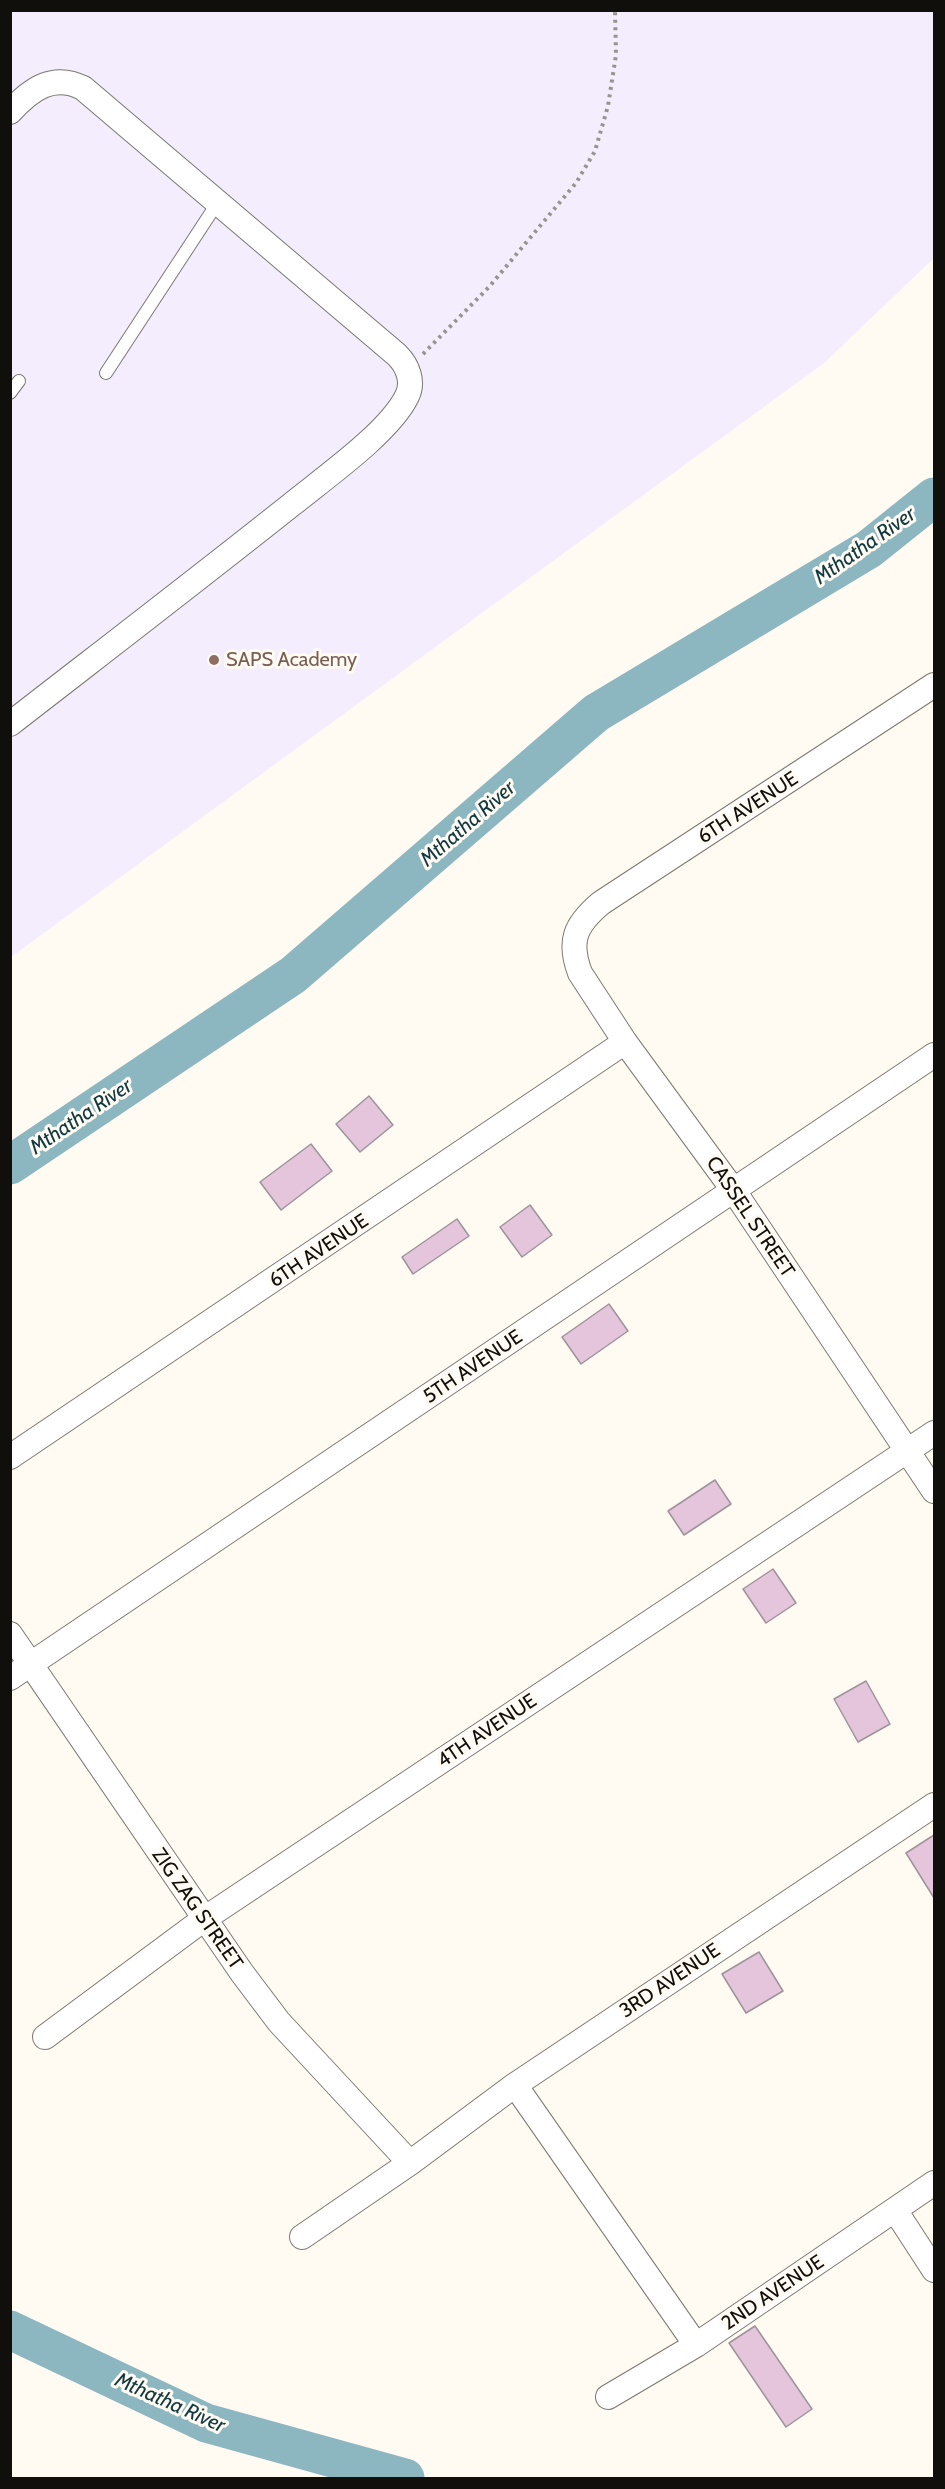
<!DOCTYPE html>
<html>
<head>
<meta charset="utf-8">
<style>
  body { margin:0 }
  #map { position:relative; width:945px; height:2489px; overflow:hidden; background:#fffaf2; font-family:Cabin,sans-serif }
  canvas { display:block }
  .frame { position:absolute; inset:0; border:12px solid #110f0c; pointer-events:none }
</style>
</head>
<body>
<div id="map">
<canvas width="945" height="2489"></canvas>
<div class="frame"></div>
</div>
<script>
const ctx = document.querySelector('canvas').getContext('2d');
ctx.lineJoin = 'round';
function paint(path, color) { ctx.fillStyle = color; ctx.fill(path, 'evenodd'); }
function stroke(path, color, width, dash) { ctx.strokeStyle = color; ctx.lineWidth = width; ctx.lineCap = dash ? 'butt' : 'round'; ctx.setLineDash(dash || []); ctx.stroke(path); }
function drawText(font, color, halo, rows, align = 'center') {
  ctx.font = font + ' Cabin,sans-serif'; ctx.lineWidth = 6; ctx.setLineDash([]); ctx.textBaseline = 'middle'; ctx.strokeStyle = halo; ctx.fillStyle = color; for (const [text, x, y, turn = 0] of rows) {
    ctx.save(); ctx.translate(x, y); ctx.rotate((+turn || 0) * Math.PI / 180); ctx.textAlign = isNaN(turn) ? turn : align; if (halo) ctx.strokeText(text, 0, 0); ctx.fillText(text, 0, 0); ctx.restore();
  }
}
const education = new Path2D(`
  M11 11H934V258L824 363 11 957Z`);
const river = new Path2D(`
  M10 1165 293 975 596 713 869 549 934 497
  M10 2330 206 2423 405 2478`);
const building = new Path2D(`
  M369 1096 393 1125 360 1152 336 1124Z
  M311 1144 332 1171 281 1210 260 1182Z
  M530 1205 552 1235 522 1257 500 1227Z
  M457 1219 469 1236 413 1274 402 1257Z
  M609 1304 628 1331 581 1364 562 1337Z
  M715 1480 731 1504 684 1535 668 1511Z
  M773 1569 796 1603 766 1623 743 1589Z
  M866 1681 890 1724 858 1742 834 1699Z
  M934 1835V1898L906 1853Z
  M759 1952 783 1991 746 2013 722 1974Z
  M755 2326 812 2409 786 2427 729 2343Z`);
const path = new Path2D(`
  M423 354 489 287 576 183 595 151 608 106 616 55 615 10`);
const lane = new Path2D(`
  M106 373 218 202
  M10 393 19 381`);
const street = new Path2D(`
  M10 112C31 89 53 73 83 88L397 355C408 366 414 382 407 396 390 432 323 479 291 505 198 579 104 651 10 724
  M934 685 601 903C575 925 568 941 580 973L625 1042 734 1191 934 1491
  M10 1457 625 1042
  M10 1634 242 1973 279 2022 410 2163
  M10 1678 934 1055
  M45 2037 204 1919 934 1433
  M515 2085 696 2345
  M895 2210 934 2270
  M302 2237 410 2163 515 2085 934 1805
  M608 2397 696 2345 934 2183`);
const markers = [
  [214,660,6,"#8d6e63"]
];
const educationNames = [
  ["SAPS Academy",226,660]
];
const streetNames = [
  ["6TH AVENUE",748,808,-33],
  ["CASSEL STREET",750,1217,56],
  ["6TH AVENUE",319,1251,-34],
  ["5TH AVENUE",473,1367,-34],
  ["4TH AVENUE",487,1731,-34],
  ["ZIG ZAG STREET",197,1909,55],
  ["3RD AVENUE",670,1981,-34],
  ["2ND AVENUE",773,2293,-34]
];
const waterNames = [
  ["Mthatha River",865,546,-35],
  ["Mthatha River",468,824,-41],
  ["Mthatha River",81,1117,-34],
  ["Mthatha River",170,2403,24]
];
paint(education, '#f3edfe');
stroke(river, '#8cb6c0', 39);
paint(building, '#e5c5db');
stroke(building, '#9d949a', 1.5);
stroke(lane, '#7d786f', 14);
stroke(street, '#7d786f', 26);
stroke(path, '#97938d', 4, [3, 4.5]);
stroke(lane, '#fff', 12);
stroke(street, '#fff', 24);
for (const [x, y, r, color] of markers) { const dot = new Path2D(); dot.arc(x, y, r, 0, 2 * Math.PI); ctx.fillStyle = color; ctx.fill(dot); stroke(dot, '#fffaf2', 2); }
drawText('20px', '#785e54', '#fffaf2', educationNames, 'left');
drawText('20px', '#110f0c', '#fffaf2', streetNames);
drawText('italic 21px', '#103941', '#fffaf2', waterNames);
</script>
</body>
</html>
